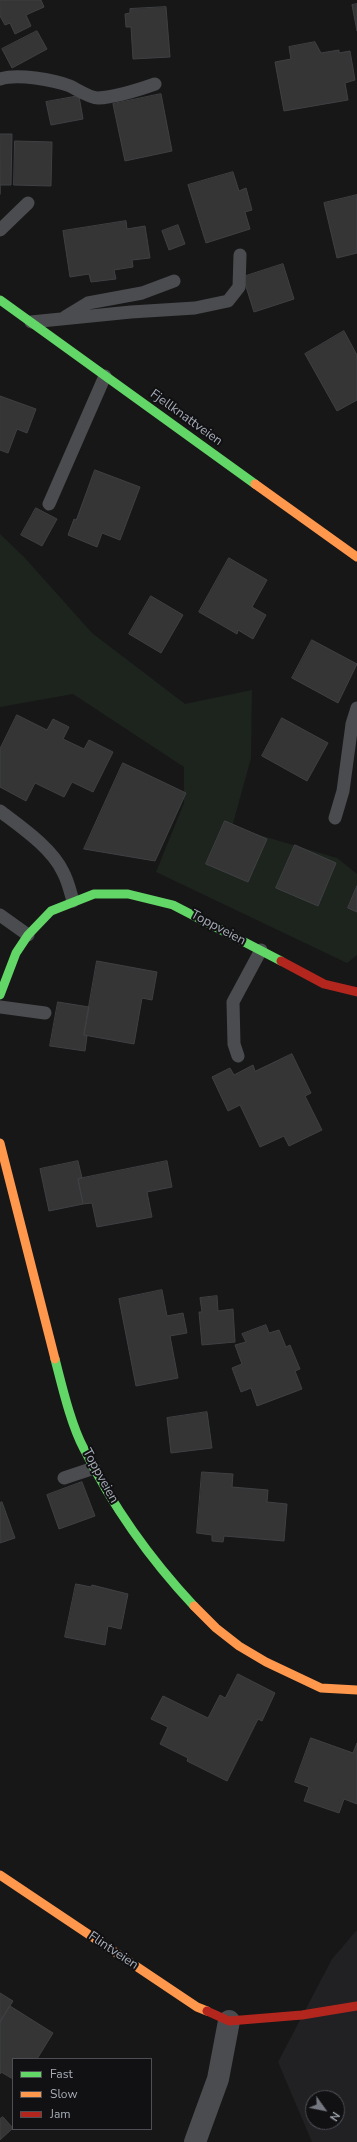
<!DOCTYPE html>
<html>
<head>
<meta charset="utf-8">
<style>
  body { margin:0 }
  #map { position:relative; width:357px; height:2142px; overflow:hidden; background:#171717; font-family:"Nunito Sans",sans-serif }
  canvas { display:block }
  .legend { position:absolute; left:12px; top:2058px; width:140px; height:72px; box-sizing:border-box; background:#111113; border:1px solid #4d4f55; margin:0; padding:5px 7px; list-style:none; font-size:12px; color:#a8adb8 }
  .legend li { display:flex; align-items:center; gap:8px; height:20px }
  .legend b { width:20px; border:1px solid #4d4f55 }
  .north { position:absolute; left:305px; top:2090px; width:40px; height:40px; box-sizing:border-box; background:#111113; border:1px solid #4d4f55; border-radius:50%; rotate:123deg; font-size:11px; font-weight:700; line-height:16px; text-align:center; color:#a8adb8 }
  .north::after { content:''; display:block; margin:auto; width:14px; height:18px; background:#757880; clip-path:polygon(50% 0,100% 100%,50% 72%,0 100%) }
</style>
</head>
<body>
<div id="map">
<canvas width="357" height="2142"></canvas>
<ul class="legend">
<li><b style="height:5px;background:#63d668"></b>Fast</li>
<li><b style="height:5px;background:#ff974d"></b>Slow</li>
<li><b style="height:5px;background:#b3261e"></b>Jam</li>
</ul>
<div class="north">N</div>
</div>
<script>
const ctx = document.querySelector('canvas').getContext('2d');
ctx.lineJoin = 'round';
function paint(path, color) { ctx.fillStyle = color; ctx.fill(path, 'evenodd'); }
function stroke(path, color, width, dash) { ctx.strokeStyle = color; ctx.lineWidth = width; ctx.lineCap = dash ? 'butt' : 'round'; ctx.setLineDash(dash || []); ctx.stroke(path); }
function drawText(font, color, halo, rows, align = 'center') {
  ctx.font = font + ' "Nunito Sans",sans-serif'; ctx.lineWidth = 4; ctx.setLineDash([]); ctx.textBaseline = 'middle'; ctx.strokeStyle = halo; ctx.fillStyle = color; for (const [text, x, y, turn = 0] of rows) {
    ctx.save(); ctx.translate(x, y); ctx.rotate((+turn || 0) * Math.PI / 180); ctx.textAlign = isNaN(turn) ? turn : align; if (halo) ctx.strokeText(text, 0, 0); ctx.fillText(text, 0, 0); ctx.restore();
  }
}
const built = new Path2D(`
  M357 1930V2142H312L278 2062 332 1959ZM313 2098H337V2122H313Z`);
const green = new Path2D(`
  M0 534 24 557 92 633 185 704 252 690 251 758 232 827 337 858 357 874V955L347 963 156 872 184 803V767L73 694 0 707Z`);
const building = new Path2D(`
  M0 0H41L44 7 26 15 31 26 15 34 10 23 5 25 0 16Z
  M357 4V31L352 5Z
  M166 7 170 57 133 59 131 27H126L125 14 130 13V9Z
  M37 31 47 49 12 68 2 49Z
  M315 42 321 53 339 50V53L350 51 355 80 345 83 348 100 284 111 275 62 291 59 289 47Z
  M161 94 172 151 125 161 113 104Z
  M79 96 83 119 51 125 46 102Z
  M0 134H12L11 185H0V194Z
  M15 141 52 142 51 186 14 185Z
  M233 172 239 191 246 188 252 210 245 212 250 229 206 243 188 185Z
  M357 195V253L337 258 324 203Z
  M126 221 127 229 145 226 150 258 132 260 133 267 114 270 116 279 91 282 89 274 70 277 63 231Z
  M178 225 185 244 169 250 162 231Z
  M283 264 294 299 254 312 243 277Z
  M344 331 357 355V400L337 411 305 354Z
  M0 396 36 409 27 433 17 429 8 453 0 450Z
  M95 470 140 487 120 540 102 533 97 547 68 535 74 519 76 520Z
  M36 508 57 519 42 546 21 535Z
  M229 558 267 580 252 607 266 615 253 639 238 630 237 634 199 612Z
  M151 596 183 615 161 653 129 634Z
  M312 640 357 664 338 703 292 678Z
  M17 715 47 730 53 719 69 727 63 739 84 749 89 740 113 752 93 792 72 782 64 797 35 783 26 801 0 787V749Z
  M282 718 328 743 307 781 262 756Z
  M123 763 186 793 155 861 84 849Z
  M225 821 267 839 248 882 206 864Z
  M295 845 336 863 318 906 276 888Z
  M357 886V912L348 908Z
  M97 961 157 972 152 1000 142 998 134 1044 84 1035Z
  M58 1002 89 1007 84 1035 87 1036 85 1051 50 1046Z
  M292 1054 311 1093 305 1096 322 1130 289 1146 284 1136 260 1147 240 1105 228 1111 212 1077 230 1068 234 1075 253 1065 255 1071Z
  M78 1161 82 1178 78 1179 83 1204 49 1211 40 1169Z
  M167 1161 172 1187 147 1192 152 1217 97 1227 92 1203 83 1204 78 1179Z
  M162 1290 167 1316 183 1313 187 1333 170 1336 178 1378 136 1386 119 1299Z
  M217 1296 218 1311 233 1309 235 1342 202 1345 199 1312H202L200 1298Z
  M266 1325 269 1333 279 1330 286 1347 290 1345 300 1369 295 1371 302 1389 257 1406 251 1388 241 1392 232 1368 242 1364 235 1345 246 1342 242 1334Z
  M207 1412 212 1448 171 1453 167 1418Z
  M202 1472 233 1474 232 1487 268 1490 267 1502 287 1504 284 1541 224 1536 223 1542 212 1541V1535L197 1533Z
  M82 1482 95 1516 59 1529 47 1495Z
  M2 1502 15 1538 0 1543V1503Z
  M76 1584 91 1587 92 1585 128 1594 121 1629 108 1626 105 1645 65 1637Z
  M238 1674 275 1693 262 1721 258 1719 227 1781 187 1761 188 1758 160 1744 168 1727 151 1719 163 1696 208 1718 220 1695 225 1698Z
  M311 1738 353 1753 357 1743V1804L344 1799 339 1813 304 1801 309 1787 295 1782Z
  M0 1993 13 2001 0 2022Z
  M10 2006 53 2033 37 2059H13V2079L1 2072 0 2074V2022Z
  M3 2117 13 2128 0 2140V2119Z`);
const lane = new Path2D(`
  M0 79C17 73 54 80 70 86 78 90 90 98 98 98 117 97 138 90 155 84
  M0 230 28 203
  M65 317 88 303 142 293 174 281
  M31 322 131 312 195 308 228 301 239 287 240 255
  M49 504 105 376
  M0 811C21 827 52 848 63 872 68 881 70 891 73 901
  M335 818 343 791 352 724 357 708
  M0 915 28 935
  M0 1007 45 1013
  M238 1056 234 1044 233 1002 261 950
  M64 1478 94 1468`);
const street = new Path2D(`
  M195 2142 218 2079 229 2021`);
const fast = new Path2D(`
  M0 300 255 484
  M0 995 16 953 28 935 51 911 94 894H128L173 905 281 961
  M55 1359C62 1386 71 1425 84 1449 113 1507 150 1559 194 1606`);
const slow = new Path2D(`
  M255 484 357 557
  M0 1143 55 1359
  M194 1606 216 1628 239 1646 266 1662 321 1688 357 1690
  M0 1875 197 2007 207 2011`);
const jam = new Path2D(`
  M281 961 324 984 357 992
  M207 2011 229 2021 302 2015 357 2006`);
const streetNames = [
  ["Fjellknattveien",186,418,36],
  ["Toppveien",218,928,28],
  ["Toppveien",100,1476,61],
  ["Flintveien",113,1951,34]
];
paint(built, '#212123');
paint(green, '#1d241e');
paint(building, '#353536');
stroke(building, '#3f4043', 1);
stroke(lane, '#4b4c50', 13);
stroke(street, '#4b4c50', 22);
stroke(fast, '#63d668', 9);
stroke(slow, '#ff974d', 9);
stroke(jam, '#b3261e', 9);
drawText('13px', '#a8adb8', '#111113', streetNames);
</script>
</body>
</html>
